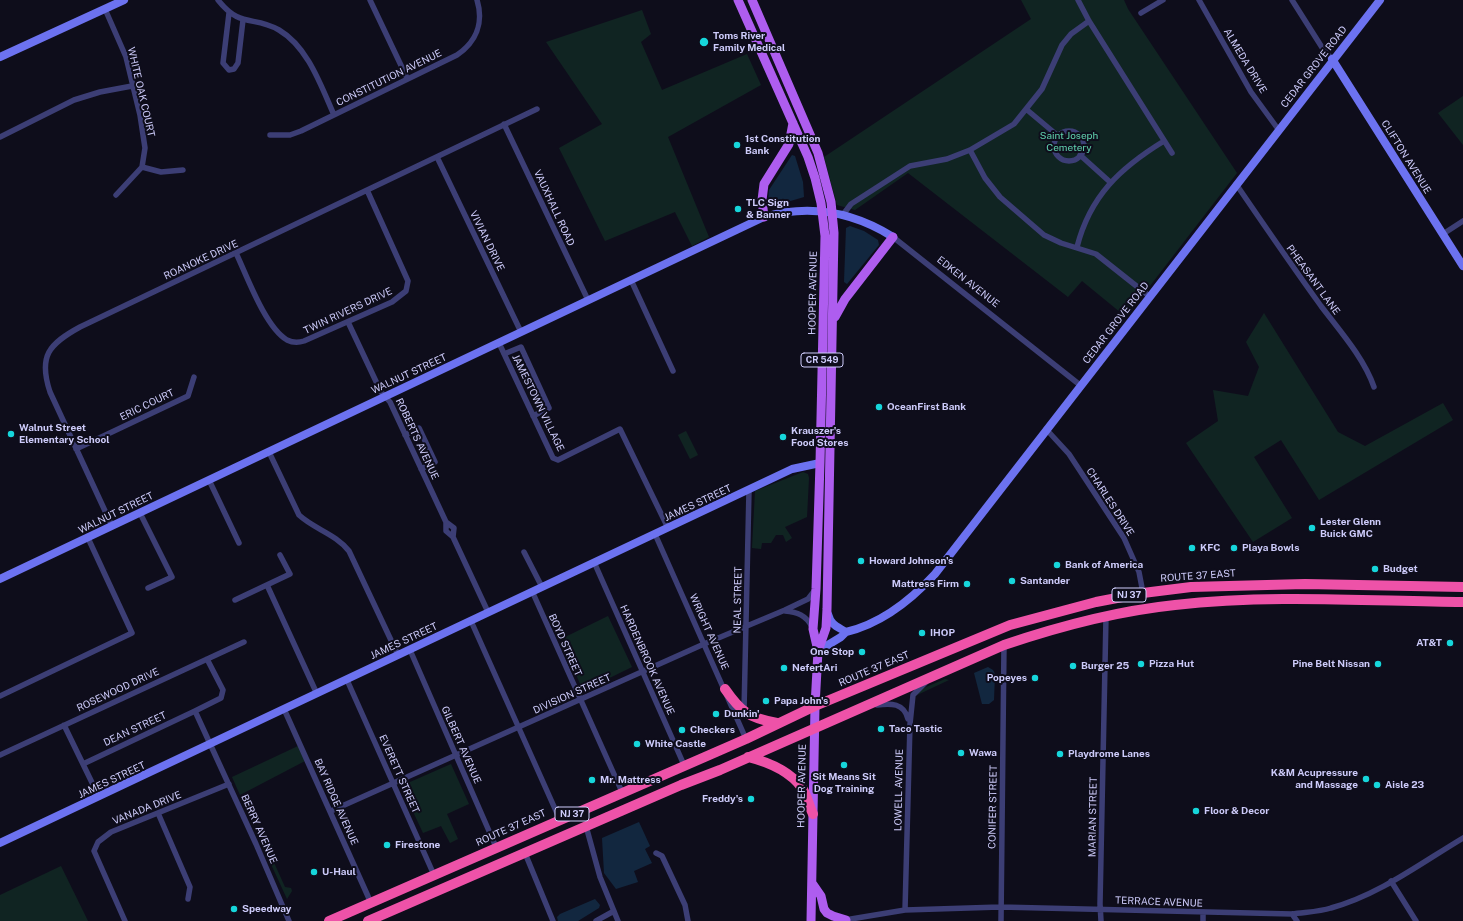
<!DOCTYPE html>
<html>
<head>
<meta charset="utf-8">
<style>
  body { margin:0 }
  canvas { display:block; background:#0e0d1b }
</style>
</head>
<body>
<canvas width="1463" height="921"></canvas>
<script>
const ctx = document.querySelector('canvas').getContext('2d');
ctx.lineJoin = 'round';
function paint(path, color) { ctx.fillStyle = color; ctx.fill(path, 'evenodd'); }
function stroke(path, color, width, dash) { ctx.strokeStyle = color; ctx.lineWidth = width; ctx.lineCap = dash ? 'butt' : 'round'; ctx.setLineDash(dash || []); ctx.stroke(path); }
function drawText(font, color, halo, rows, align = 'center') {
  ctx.font = font + ' "Public Sans",sans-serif'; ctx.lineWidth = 4; ctx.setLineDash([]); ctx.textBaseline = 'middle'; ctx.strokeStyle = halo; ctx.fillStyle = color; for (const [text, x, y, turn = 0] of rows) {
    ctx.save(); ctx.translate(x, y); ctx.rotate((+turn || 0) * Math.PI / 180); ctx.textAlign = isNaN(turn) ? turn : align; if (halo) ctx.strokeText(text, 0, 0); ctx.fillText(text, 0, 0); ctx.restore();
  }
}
const green = new Path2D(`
  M1021 0H1124L1128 9 1237 173 1126 317 1082 281 1068 297 908 173 855 210 837 205 824 157 1031 19Z
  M642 10 651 34 641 42 662 90 747 54 761 85 668 137 709 237 692 246 675 212 605 241 559 148 602 124 546 42Z
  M1463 96V145L1438 113Z
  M1264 313 1338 432 1365 446 1443 403 1453 420 1319 500 1281 440 1254 457 1292 518 1253 542 1186 443 1218 421 1213 390 1248 396 1259 367 1246 342Z
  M686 431 698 455 690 459 678 435Z
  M803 472 808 474 809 478 807 517 785 527 792 538 786 542 783 535H776L771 543H762L761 549 752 548 755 491Z
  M608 616 632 667 583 691 561 639Z
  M945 679 949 680 915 696 919 690Z
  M298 746 305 761 240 795 232 777Z
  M451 764 469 804 447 814 458 839 450 843 441 826 423 833 401 786Z
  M271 843 273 846 267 847 285 887 291 888 292 891 287 899 264 849V846Z
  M61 866 88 921H0V895Z`);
const water = new Path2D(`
  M792 155 795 156 803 182 804 197 777 205 768 203 769 190Z
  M850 226 864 231 878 240 879 245 847 284 844 282 846 228Z
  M988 667 993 670 995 674 994 700 989 704H982L974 673Z
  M639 822 650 846 645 849 652 863 634 871 638 882 616 889 604 873 602 838Z
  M595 899 600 905 599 908 578 921H558L557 917 560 914Z`);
const street = new Path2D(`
  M218 0C241 29 253 15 279 30 308 47 321 86 334 115
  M370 0 407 78
  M1078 0 1089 21 1172 153
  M1199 0 1251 92 1278 129
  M1292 0 1323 49 1332 59
  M105 9 126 57 140 115 145 148 142 167 116 195
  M229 13 223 63 229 70 234 69 238 63 243 20
  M1141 13 1163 0
  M1026 109 1057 135
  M504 124 588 300
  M1054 146a15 15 0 1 1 30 0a15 15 0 1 1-30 0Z
  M270 135H290L301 131 457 55C476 42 484 23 477 0
  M0 137 74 100 100 92 132 86
  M970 150 985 178 1000 197 1044 235 1061 243 1096 254 1149 296
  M1080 155 1110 182
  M437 157 521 332
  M142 167 161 172 183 170
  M1236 184C1264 225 1292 266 1321 306 1340 331 1364 358 1374 387
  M842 216 851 204 910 166 947 159 970 150 1014 124 1042 89 1062 45 1071 34 1089 21
  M1443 234 1463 221
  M893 237 1080 385
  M1077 247C1090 196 1120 168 1164 141
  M236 253C247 276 265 327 287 340 293 343 298 343 304 341L392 302 406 291 408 281 367 190
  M631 280 673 371
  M348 322 381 392 390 402 446 522V531L453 537 488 612
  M499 343 553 458 558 460 620 429 668 528
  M504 354 521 347 549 408 533 416
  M1046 429 1069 454 1124 538 1139 572 1143 593
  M405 435 419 428 435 462 421 469
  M76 449 188 396 194 377
  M269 452 299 515C314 529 336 534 349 551L398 655
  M209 480 239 543
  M140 513 172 577 148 588
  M446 522 454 528 453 537
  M112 526 50 392C38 356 49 344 80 327L537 109
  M655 534 746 739
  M524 552 542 587
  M594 562 684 765
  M267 585 317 694
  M532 591 622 792
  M235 600 290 574 280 555
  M785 611C797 612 806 615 812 627
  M471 621 560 820
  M410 650 496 847
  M207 659 223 690 221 698 195 711 256 844 289 921
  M347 680 434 875
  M0 696 132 633 88 538
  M877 705C891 703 904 703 908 719
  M284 709 371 903
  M744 711 749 490
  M64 725 99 797
  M0 755 244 642
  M83 764 195 711
  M331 811 704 644 785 610 808 599 815 590
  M158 813 190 887 188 899
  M586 826 600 877 618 921
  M525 853 553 921
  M656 853 662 856 685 905 688 921
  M1391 881 1416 921
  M905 910 910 724 913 695 926 682
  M1203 912V921
  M1292 914 1297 921
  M845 920 905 910 1000 907 1292 914C1305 912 1319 912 1331 908 1379 895 1421 863 1463 838
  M125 921 94 851 98 842 111 832 229 784
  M596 921 614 911
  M1001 921 1004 645
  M1101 921 1100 904 1106 617`);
const secondary = new Path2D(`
  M0 57 124 0
  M1332 59 1463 266
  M0 579 764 217C810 204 853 212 893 237
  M828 614C831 625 836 626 846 632
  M818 651 841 637 846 632C880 624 911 600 935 574L1380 0
  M0 843 792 469 820 463`);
const primary = new Path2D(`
  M738 0 808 157 815 178 821 203 825 236 820 463 816 589 813 629 818 651 815 706 811 921
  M752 0 818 153 831 202 834 233 827 609 826 628 818 651
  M764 217 762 200 764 184 789 144 793 123
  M835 317 845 299 893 237
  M812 883 821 896 824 909 827 913 833 916 846 920`);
const highway = new Path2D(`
  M725 689C741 712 749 718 777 723
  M748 757C768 762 789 770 802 788 807 795 809 806 813 814
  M329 921 746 739 815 706 1010 625 1096 602 1143 593 1191 587 1305 584 1463 587
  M368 921 681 785 720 770 1004 645C1060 626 1117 611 1175 605 1271 594 1367 601 1463 602`);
const markers = [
  [704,42,5,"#16d6db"],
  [737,145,4,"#16d6db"],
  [738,209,4,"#16d6db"],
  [879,407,4,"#16d6db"],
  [11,434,4,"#16d6db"],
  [783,437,4,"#16d6db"],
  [1312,528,4,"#16d6db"],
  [1192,548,4,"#16d6db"],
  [1234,548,4,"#16d6db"],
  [861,561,4,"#16d6db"],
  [1057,565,4,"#16d6db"],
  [1375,569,4,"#16d6db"],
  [1012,581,4,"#16d6db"],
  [967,584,4,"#16d6db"],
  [922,633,4,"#16d6db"],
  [1450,643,4,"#16d6db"],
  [862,652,4,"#16d6db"],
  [1141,664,4,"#16d6db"],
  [1378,664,4,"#16d6db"],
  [1073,666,4,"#16d6db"],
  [784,668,4,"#16d6db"],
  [1035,678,4,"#16d6db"],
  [766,701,4,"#16d6db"],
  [716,714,4,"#16d6db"],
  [881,729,4,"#16d6db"],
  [682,730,4,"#16d6db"],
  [637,744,4,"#16d6db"],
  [961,753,4,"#16d6db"],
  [1060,754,4,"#16d6db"],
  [844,765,4,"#16d6db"],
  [1366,779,4,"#16d6db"],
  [592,780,4,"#16d6db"],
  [1377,785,4,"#16d6db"],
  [751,799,4,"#16d6db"],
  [1196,811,4,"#16d6db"],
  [387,845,4,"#16d6db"],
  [314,872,4,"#16d6db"],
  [234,909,4,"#16d6db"]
];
const shields = [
  [822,360,42],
  [1129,595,34],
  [572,814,34]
];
const shieldNames = [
  ["CR 549",822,360],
  ["NJ 37",1129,595],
  ["NJ 37",572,814]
];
const poiNames = [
  ["Toms River",713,36],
  ["Family Medical",713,48],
  ["1st Constitution",745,139],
  ["Bank",745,151],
  ["TLC Sign",746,203],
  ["& Banner",746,215],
  ["OceanFirst Bank",887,407],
  ["Walnut Street",19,428],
  ["Elementary School",19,440],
  ["Krauszer's",791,431],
  ["Food Stores",791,443],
  ["Lester Glenn",1320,522],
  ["Buick GMC",1320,534],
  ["KFC",1200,548],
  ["Playa Bowls",1242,548],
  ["Howard Johnson's",869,561],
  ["Bank of America",1065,565],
  ["Budget",1383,569],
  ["Santander",1020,581],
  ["Mattress Firm",959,584,"right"],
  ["IHOP",930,633],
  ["AT&T",1442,643,"right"],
  ["One Stop",854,652,"right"],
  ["Pizza Hut",1149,664],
  ["Pine Belt Nissan",1370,664,"right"],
  ["Burger 25",1081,666],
  ["NefertAri",792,668],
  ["Popeyes",1027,678,"right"],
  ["Papa John's",774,701],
  ["Dunkin'",724,714],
  ["Taco Tastic",889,729],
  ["Checkers",690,730],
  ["White Castle",645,744],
  ["Wawa",969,753],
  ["Playdrome Lanes",1068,754],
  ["K&M Acupressure",1358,773,"right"],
  ["and Massage",1358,785,"right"],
  ["Sit Means Sit",844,777,"center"],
  ["Dog Training",844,789,"center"],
  ["Mr. Mattress",600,780],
  ["Aisle 23",1385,785],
  ["Freddy's",743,799,"right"],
  ["Floor & Decor",1204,811],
  ["Firestone",395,845],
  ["U-Haul",322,872],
  ["Speedway",242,909]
];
const streetNames = [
  ["ALMEDA DRIVE",1245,61,59],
  ["CEDAR GROVE ROAD",1314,67,-52],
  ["CONSTITUTION AVENUE",389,78,-26],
  ["WHITE OAK COURT",141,92,77],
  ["CLIFTON AVENUE",1406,157,58],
  ["VAUXHALL ROAD",554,208,65],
  ["VIVIAN DRIVE",487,241,64],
  ["ROANOKE DRIVE",201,260,-25],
  ["PHEASANT LANE",1313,280,54],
  ["EDKEN AVENUE",968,282,38],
  ["HOOPER AVENUE",813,293,-89],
  ["TWIN RIVERS DRIVE",348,311,-25],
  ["CEDAR GROVE ROAD",1116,323,-52],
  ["WALNUT STREET",409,374,-25],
  ["JAMESTOWN VILLAGE",538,403,64],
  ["ERIC COURT",147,405,-26],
  ["ROBERTS AVENUE",417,439,65],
  ["CHARLES DRIVE",1110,502,57],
  ["JAMES STREET",698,503,-25],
  ["WALNUT STREET",116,513,-26],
  ["ROUTE 37 EAST",1198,576,-4],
  ["NEAL STREET",738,600,-89],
  ["WRIGHT AVENUE",709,632,66],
  ["JAMES STREET",404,641,-25],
  ["BOYD STREET",565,645,66],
  ["HARDENBROOK AVENUE",647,660,66],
  ["ROUTE 37 EAST",874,669,-23],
  ["ROSEWOOD DRIVE",118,690,-25],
  ["DIVISION STREET",572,694,-24],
  ["DEAN STREET",135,729,-25],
  ["GILBERT AVENUE",461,745,66],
  ["EVERETT STREET",399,774,66],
  ["JAMES STREET",112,780,-25],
  ["HOOPER AVENUE",802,786,-89],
  ["LOWELL AVENUE",899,790,-89],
  ["BAY RIDGE AVENUE",336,802,66],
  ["CONIFER STREET",993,807,-89],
  ["VANADA DRIVE",147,808,-22],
  ["MARIAN STREET",1093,817,-89],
  ["ROUTE 37 EAST",511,828,-24],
  ["BERRY AVENUE",259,829,66],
  ["TERRACE AVENUE",1159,902,2]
];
const parkNames = [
  ["Saint Joseph",1069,136],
  ["Cemetery",1069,148]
];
paint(green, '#102422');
paint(water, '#12273f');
stroke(street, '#3c3e75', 5.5);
stroke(secondary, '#6c72f0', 8);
stroke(primary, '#ae5def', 9);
stroke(highway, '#ee52a8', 10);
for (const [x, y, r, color] of markers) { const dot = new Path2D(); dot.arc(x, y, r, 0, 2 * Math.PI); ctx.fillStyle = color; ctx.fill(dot); stroke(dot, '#0e0d1b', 1.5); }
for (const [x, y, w] of shields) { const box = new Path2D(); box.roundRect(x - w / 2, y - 7, w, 14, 3); ctx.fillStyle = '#0e0d1b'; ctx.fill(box); stroke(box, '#cdcbfa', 1); }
drawText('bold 9px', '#cdcbfa', null, shieldNames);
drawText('bold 10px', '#cdcbfa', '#0e0d1b', poiNames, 'left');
drawText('10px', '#cdcbfa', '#0e0d1b', streetNames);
drawText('10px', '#60d1ad', '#0e0d1b', parkNames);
</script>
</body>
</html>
